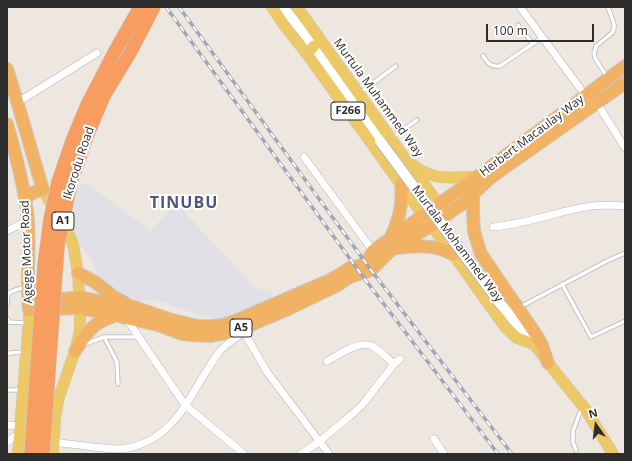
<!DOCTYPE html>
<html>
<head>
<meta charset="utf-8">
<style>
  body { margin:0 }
  #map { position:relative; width:632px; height:461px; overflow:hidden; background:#ede7e0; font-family:"Open Sans",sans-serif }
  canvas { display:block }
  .frame { position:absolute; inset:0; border:8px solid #2d2d2d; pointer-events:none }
  .north { position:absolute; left:576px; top:405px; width:40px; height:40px; -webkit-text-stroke:3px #fff; paint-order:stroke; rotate:346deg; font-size:11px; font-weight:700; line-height:16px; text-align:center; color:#2d2d2d }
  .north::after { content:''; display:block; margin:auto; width:14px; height:18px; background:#2d2d2d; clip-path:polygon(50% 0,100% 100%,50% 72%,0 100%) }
  .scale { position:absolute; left:486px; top:24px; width:108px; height:18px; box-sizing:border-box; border:2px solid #2d2d2d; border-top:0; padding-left:5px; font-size:12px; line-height:14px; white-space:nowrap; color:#2d2d2d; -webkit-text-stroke:3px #fff; paint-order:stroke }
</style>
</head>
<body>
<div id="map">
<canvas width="632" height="461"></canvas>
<div class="frame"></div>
<div class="north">N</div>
<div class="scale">100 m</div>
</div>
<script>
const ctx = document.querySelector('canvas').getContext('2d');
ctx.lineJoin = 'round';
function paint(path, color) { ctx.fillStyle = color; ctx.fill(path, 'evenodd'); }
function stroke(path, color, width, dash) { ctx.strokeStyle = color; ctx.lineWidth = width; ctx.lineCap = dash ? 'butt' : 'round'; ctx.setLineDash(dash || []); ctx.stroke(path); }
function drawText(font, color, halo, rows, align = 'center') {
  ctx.font = font + ' "Open Sans",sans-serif'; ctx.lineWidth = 4; ctx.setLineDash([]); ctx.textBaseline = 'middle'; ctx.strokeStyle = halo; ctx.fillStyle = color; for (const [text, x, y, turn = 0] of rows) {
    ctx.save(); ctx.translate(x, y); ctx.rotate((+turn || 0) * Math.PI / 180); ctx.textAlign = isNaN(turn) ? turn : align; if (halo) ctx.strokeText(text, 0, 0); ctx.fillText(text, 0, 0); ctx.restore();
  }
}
const industrial = new Path2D(`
  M86 183 138 221 150 231 176 203 256 288 272 292 271 301 237 320 205 317 157 300 107 304 93 262 64 225 74 186Z`);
const service = new Path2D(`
  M518 25 533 44
  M483 56C488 63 490 67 500 66L543 37
  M607 77 595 58 594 53 596 46 612 33 614 29V24L608 7
  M360 93 396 66
  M392 138 417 120
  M562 284 591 337 625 321
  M7 305 8 294C11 290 20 289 26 287
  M520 307 607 261 625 253
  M7 318 9 322 28 323
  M104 337H139
  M83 345 104 337 117 362 118 384
  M7 354 10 353 25 352
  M7 390H22
  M576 450 573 442V431L582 407`);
const minor = new Path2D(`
  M520 7 585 95
  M18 102 97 53
  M597 103 625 148
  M304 157 373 251
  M493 227C527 224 558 211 591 206 602 205 614 205 625 206
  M7 231 28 220
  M126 318 155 361 185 405 244 454
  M246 328 244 332 267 372 329 454
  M327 361C339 355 359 340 372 346 380 350 387 358 394 364
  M7 425 21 426
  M434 439 444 454
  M7 442 20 433
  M53 442C67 444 80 445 93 447 102 448 111 449 120 449 178 443 190 390 220 351 226 344 236 338 244 332
  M301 454 320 441 350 416 362 405 394 364 400 359`);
const secondary = new Path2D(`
  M283 7 314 46 380 141
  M502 306 535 345`);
const primary = new Path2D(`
  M272 7 284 25 307 54 369 140 423 215 453 254 505 327 517 338 535 345 553 369 586 410 613 454
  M297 7 406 160 447 215
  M307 54 314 46
  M413 165C435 182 452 177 477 177
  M43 190 68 232 73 244 78 273 80 308V331L75 351 59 397 55 418 53 454
  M18 454 23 390 29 320V310`);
const trunk = new Path2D(`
  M7 69C20 109 31 150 43 190 35 191 31 193 25 199
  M7 124C16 155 25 188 28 220 30 250 26 280 29 310L80 308 117 315 126 318 158 325 182 334 192 335 212 336 236 331 286 310 336 286 350 277 371 270 392 249 431 226 462 204 488 180 504 168 625 83
  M473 194V214L474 231 476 238 481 254 537 336 542 345 548 363
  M391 237C399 221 403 202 401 184
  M397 248C411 246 427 245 440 249 445 250 449 253 453 254
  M78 273 95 282 114 297 125 303
  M45 298 64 299 80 297 103 302 131 306 172 320 198 326H210L222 325 235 321 328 281 339 275 351 267H356L366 263 373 251 477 177 625 66
  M75 351C81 342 87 332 95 325 102 320 109 318 116 315`);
const rail = new Path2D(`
  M166 7 361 274 498 454
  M179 7 371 270 512 454`);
const secondaryBridge = new Path2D(`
  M380 141 502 306`);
const motorwayBridge = new Path2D(`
  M31 454 44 266 50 220 58 182 72 141 87 105 115 51 140 7
  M43 454 58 245 71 183 87 136 104 96 130 53 154 7`);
const shields = [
  [348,111,34],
  [63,221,22],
  [241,328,22]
];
const shieldNames = [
  ["F266",348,111],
  ["A1",63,221],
  ["A5",241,328]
];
const streetNames = [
  ["Murtula Muhammed Way",378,98,54],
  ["Herbert Macaulay Way",532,136,-37],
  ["Ikorodu Road",79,163,-72],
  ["Murtala Mohammed Way",457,244,53],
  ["Agege Motor Road",27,252,-92]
];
const districtNames = [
  ["TINUBU",184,203]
];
paint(industrial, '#e1e0e6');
stroke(service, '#b3b6bf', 5);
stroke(minor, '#b3b6bf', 8);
stroke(secondary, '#b3b6bf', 12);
stroke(primary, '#c8c8c8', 12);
stroke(trunk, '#c8c8c8', 14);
stroke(service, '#fff', 3.5);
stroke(minor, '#fff', 7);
stroke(secondary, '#fff', 10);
stroke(primary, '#ecc867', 11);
stroke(trunk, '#f2b264', 12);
stroke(rail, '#a2a6b6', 3.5);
stroke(rail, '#fff', 2, [6]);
stroke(secondaryBridge, '#b3b6bf', 12, []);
stroke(motorwayBridge, '#c8c8c8', 14, []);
stroke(secondaryBridge, '#fff', 10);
stroke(motorwayBridge, '#f89d60', 13);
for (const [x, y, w] of shields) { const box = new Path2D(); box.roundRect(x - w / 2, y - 9, w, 18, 3); ctx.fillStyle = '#fff'; ctx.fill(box); stroke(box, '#2d2d2d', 1); }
drawText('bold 11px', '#2d2d2d', null, shieldNames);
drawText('12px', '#2d2d2d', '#fff', streetNames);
ctx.letterSpacing = '1px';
drawText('bold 16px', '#4e587c', '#fff', districtNames);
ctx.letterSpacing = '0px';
</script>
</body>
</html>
